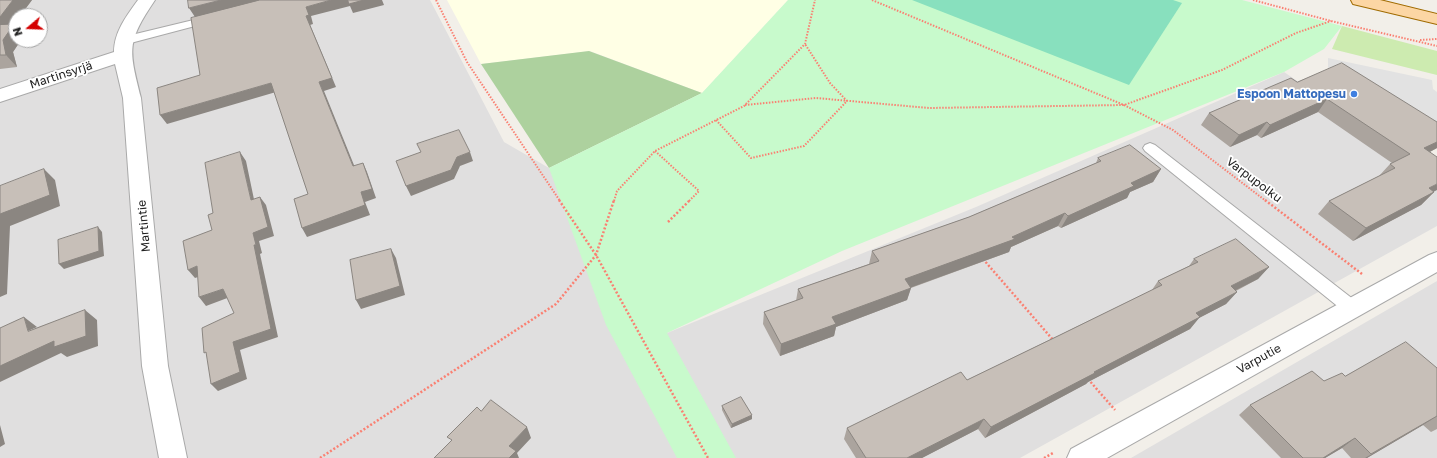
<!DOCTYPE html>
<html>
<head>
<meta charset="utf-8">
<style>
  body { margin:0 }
  #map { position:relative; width:1437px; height:458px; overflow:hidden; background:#f2efe9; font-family:"Golos Text",sans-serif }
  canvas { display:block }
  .north { position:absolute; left:8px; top:8px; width:40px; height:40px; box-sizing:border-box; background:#fff; border:1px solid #a7a7a7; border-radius:50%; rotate:251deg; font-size:11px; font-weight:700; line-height:16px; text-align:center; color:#222 }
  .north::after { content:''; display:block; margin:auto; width:14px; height:18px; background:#d40000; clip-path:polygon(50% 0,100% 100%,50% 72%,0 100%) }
</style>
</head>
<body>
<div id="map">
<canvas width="1437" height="458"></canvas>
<div class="north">N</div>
</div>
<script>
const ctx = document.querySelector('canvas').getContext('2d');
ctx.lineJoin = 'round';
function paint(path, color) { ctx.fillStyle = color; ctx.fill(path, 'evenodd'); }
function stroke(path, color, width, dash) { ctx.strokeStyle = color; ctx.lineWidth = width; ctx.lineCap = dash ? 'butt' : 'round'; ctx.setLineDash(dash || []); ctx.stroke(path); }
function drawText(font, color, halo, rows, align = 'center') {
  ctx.font = font + ' "Golos Text",sans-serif'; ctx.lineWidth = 3.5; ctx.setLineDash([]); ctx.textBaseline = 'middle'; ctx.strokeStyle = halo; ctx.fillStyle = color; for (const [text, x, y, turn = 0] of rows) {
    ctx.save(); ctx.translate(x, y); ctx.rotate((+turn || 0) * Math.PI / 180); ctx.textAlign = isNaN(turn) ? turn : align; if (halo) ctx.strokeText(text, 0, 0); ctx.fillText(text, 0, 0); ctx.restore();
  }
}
const residential = new Path2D(`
  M0 0H430L504 142 549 168 667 333 976 207 1284 72 1437 176V226L1020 458H0ZM16 16H40V40H16Z
  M1437 281V458H1131Z`);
const education = new Path2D(`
  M447 0H788L702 93 590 51 481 64Z`);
const grass = new Path2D(`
  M1342 26 1437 51V75L1332 49Z`);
const forest = new Path2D(`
  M589 51 702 93 549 168 481 64Z`);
const park = new Path2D(`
  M788 0H1242L1342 26 1324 49 1284 72 842 251 667 333 736 458H677L606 325 549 168 702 93Z`);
const pitch = new Path2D(`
  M912 0H1173L1182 3 1129 85Z`);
const parking = new Path2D(`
  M1328 58 1432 80 1433 89 1437 92V137L1328 69Z`);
const pathFar1 = new Path2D(`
  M436 0 467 62 560 201
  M872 0 1124 105 1173 130 1266 201
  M1253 0 1331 21 1437 46
  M1420 40 1437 39
  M745 105 816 98 929 108 1124 105 1222 70 1296 33 1331 21
  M716 120 751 158 804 146 847 101 830 83 805 44
  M655 151 699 191 689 201
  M614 201 617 191 655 151 744 106 805 44 815 0`);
const path = new Path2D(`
  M559 200 596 255 708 458
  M1265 200 1362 274
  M668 222 690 200
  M983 259 1054 341
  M1088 379 1115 410
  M320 458 556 304 596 255 614 200
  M1044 458 1053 453`);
const service = new Path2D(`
  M210 16 214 17 216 19 214 21 123 45 119 44 117 41 119 38Z
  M1150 143 1155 145 1358 303 1360 308 1358 313 1352 315 1346 313 1145 151 1143 148 1145 145Z`);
const minor = new Path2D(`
  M138 0H155C126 43 129 49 141 98L168 366 187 458H159L142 366 123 98 115 64 0 102V89L114 52C114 32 127 15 138 0Z
  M1437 252V272L1107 458H1067L1071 449 1429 255Z`);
const primary = new Path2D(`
  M1351 0H1380L1437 14V24L1353 4Z`);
const wall = new Path2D(`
  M0 0H32L20 16H16L14 24 16 40H21L13 52 17 67 0 69Z
  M1297 82 1437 122V148L1430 152 1434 192 1421 205 1353 241 1318 214 1329 201 1379 176 1390 164 1392 163 1318 112 1261 138 1257 135 1230 147 1201 125 1209 113Z
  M1098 158 1161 169 1153 182 1130 192 1127 198 1061 228 1058 226 1011 247 1009 252 911 288 907 300 836 327 834 336 780 356 763 324 764 312 796 301 798 289 869 264 872 251 969 217 1096 163Z
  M1194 259 1269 267 1258 279 1236 291 1237 292 1226 304 1199 318 1190 329 1088 382 1086 384 985 438 978 429 922 458H856L844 439 847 428 967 380 1152 290 1158 281 1189 266Z
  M1437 368V429L1431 432 1423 425 1367 458H1351L1342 448 1325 458H1281L1239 415 1250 405 1324 381 1345 376Z
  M722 406 752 419 731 428 722 410Z`);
const shadedWall = new Path2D(`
  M13 0H32L20 16H16V22L14 24 16 27V40H21L13 52 17 67 6 55 0 33V17Z
  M221 0H264L195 17 189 8Z
  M331 0H382L384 5 353 13 350 6 311 16 313 24 310 25 336 87 324 91 358 175 353 166 319 82 306 16V7Z
  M271 83 276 92 167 124 160 115Z
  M1327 99 1318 112 1261 138 1270 125Z
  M1267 122 1257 135 1230 147 1239 135Z
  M1437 142V148L1412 161 1424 148Z
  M240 152 246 161 256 209 251 200Z
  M470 152 473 161 460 166 454 179 411 196 406 186 457 157Z
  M363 163 367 172 376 198 365 202 370 215 307 237 302 228 361 192Z
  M44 169 55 180 60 206 10 226 7 294 0 297V214Z
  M1161 169 1153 182 1130 192 1127 198 1061 228 1068 216 1131 183Z
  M1437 184V190L1416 201 1429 188Z
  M1434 192 1421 205 1353 241 1366 228Z
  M260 197 266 205 274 236 259 241 262 253 260 254 278 337 240 350 247 379 218 391 211 384 233 342 254 245 253 233Z
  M1065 213 1058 226 1011 247 1009 252 901 291 905 279 1012 237Z
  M98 227 102 232 104 256 64 269 59 264Z
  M391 249 396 258 405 295 361 309 356 300Z
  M197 266 204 275 195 278 188 270Z
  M1269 267 1258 279 1220 298 1231 286Z
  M911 288 907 300 836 327 834 336 780 356 781 344 832 317Z
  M223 289 230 297 206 306 199 297Z
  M1237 292 1226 304 1199 318 1190 329 1088 382 1086 384 985 438 991 427 1094 372 1196 313Z
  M85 310 97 320 98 346 67 357 61 353 0 382V366Z
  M24 317 37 327 28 331Z
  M752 415V419L731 428 732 424Z
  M1437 416 1423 425 1367 458H1365Z
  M984 419 978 429 922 458H907Z
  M0 425 5 444 0 447Z
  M527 427 531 438 517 453 519 458H509V446Z
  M1355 438 1342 448 1325 458H1323Z`);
const building = new Path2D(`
  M0 0H13L0 17Z
  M188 0H221L189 8Z
  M260 0H331L306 7 309 15 306 16 332 78 319 82 353 166 363 163 372 189 361 192 365 205 302 228 294 199 308 194 271 83 160 115 157 88 200 75 191 18Z
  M348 0H364L349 4Z
  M14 24 3 40 6 55H0V25Z
  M1342 63 1437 122V142L1424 148 1437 157V184L1429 188 1434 192 1366 228 1329 201 1395 168 1390 164 1410 154 1327 99 1270 125 1267 122 1239 135 1209 113 1291 78 1297 82Z
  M459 130 470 152 457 157 451 170 406 186 396 161 421 152 417 144Z
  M1130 145 1161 169 1131 183 1134 186 1068 216 1065 213 1012 237 1015 239 905 279 911 288 832 317 836 324 781 344 764 312 803 298 798 289 879 261 872 251 969 217 1101 161 1098 158Z
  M240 152 251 200 260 197 268 227 253 233 256 245H254L271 329 233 342 240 372 211 384 206 352 204 353 202 328 234 313 223 289 199 297 197 266 188 270 183 241 212 230 208 215 213 213 205 163Z
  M44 169 50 195 0 214V186Z
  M98 227 99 251 59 264 58 240Z
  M1236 239 1269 267 1231 286 1237 292 1196 313 1200 317 1094 372 1095 373 991 427 984 419 907 458H866L847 428 961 372 967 380 1060 335 1162 285 1158 281 1198 262 1194 259Z
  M391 249 400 286 356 300 350 260Z
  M85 310 86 336 54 347V341L0 366V328L24 317 28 331Z
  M1406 342 1437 368V416L1371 454 1355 438 1323 458H1303L1250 405 1312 371 1324 381 1342 373 1345 376Z
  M741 397 752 415 732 424 722 406Z
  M491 400 527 427 509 446 516 451 509 458H434L452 440 447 437 477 407 481 411Z`);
const markers = [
  [1354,94,4,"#3f7fe0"]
];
const streetNames = [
  ["Martinsyrjä",61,75,-18],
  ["Varpupolku",1254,180,37],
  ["Martintie",144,226,-95],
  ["Varputie",1259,359,-29]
];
const shopNames = [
  ["Espoon Mattopesu",1346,94]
];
paint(residential, '#e0dfdf');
paint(education, '#ffffe5');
paint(grass, '#cdebb0');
paint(forest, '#add19e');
paint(park, '#c8facc');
paint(pitch, '#88e0be');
paint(parking, '#e2e2e2');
stroke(service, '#a9a9a9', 2);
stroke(minor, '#a9a9a9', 2);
stroke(primary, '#a06b00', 2);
stroke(pathFar1, '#fa8072', 2, [1.5, 1.5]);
stroke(path, '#fa8072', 2.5, [2, 2]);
paint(service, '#fff');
paint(minor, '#fff');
paint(primary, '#fcd6a4');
paint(wall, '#aba49e');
paint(shadedWall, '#8b8681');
paint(building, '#c7bfb8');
stroke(building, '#8b8681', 1);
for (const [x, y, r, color] of markers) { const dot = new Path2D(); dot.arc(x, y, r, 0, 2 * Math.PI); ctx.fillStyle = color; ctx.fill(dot); stroke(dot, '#fff', 1.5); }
drawText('12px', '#222', '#fff', streetNames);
drawText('bold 12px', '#366cbe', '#fff', shopNames, 'right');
</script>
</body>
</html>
